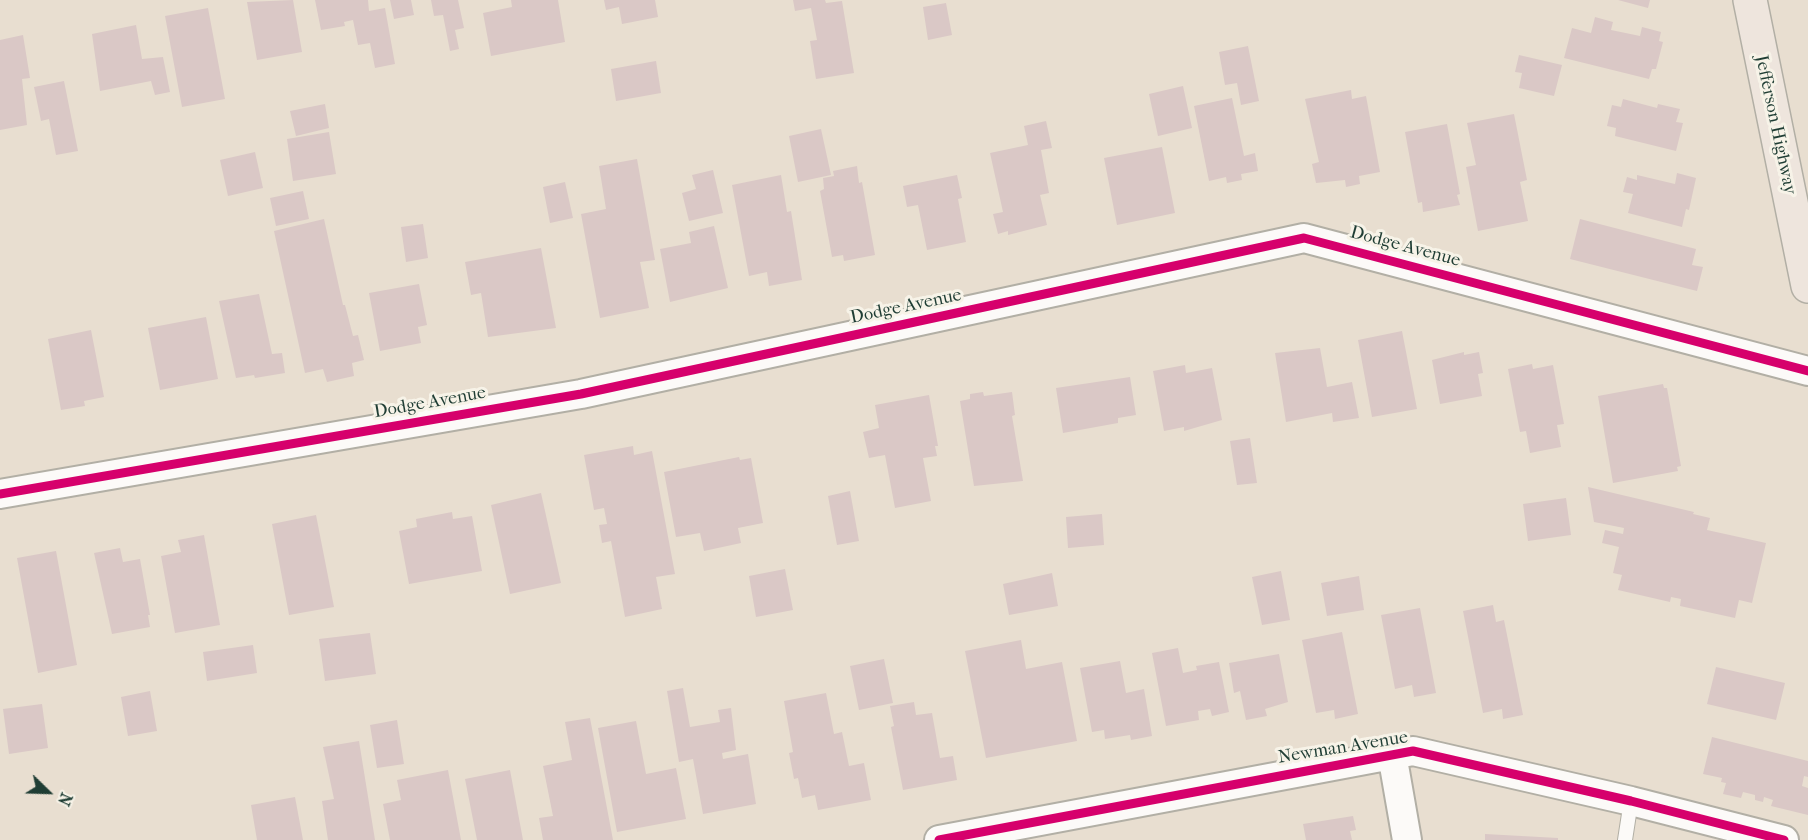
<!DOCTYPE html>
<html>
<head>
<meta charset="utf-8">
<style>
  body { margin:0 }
  #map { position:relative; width:1808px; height:840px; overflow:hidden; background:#e8ded0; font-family:"IM FELL French Canon",serif }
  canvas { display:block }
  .north { position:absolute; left:18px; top:762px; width:60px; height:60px; -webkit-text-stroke:4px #f7f3e8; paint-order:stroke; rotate:113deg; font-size:16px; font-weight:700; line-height:24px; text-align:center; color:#1f3d34 }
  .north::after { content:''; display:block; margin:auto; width:21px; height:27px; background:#1f3d34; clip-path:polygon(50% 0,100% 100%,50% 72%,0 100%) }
</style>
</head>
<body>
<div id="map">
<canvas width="1808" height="840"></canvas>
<div class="north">N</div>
</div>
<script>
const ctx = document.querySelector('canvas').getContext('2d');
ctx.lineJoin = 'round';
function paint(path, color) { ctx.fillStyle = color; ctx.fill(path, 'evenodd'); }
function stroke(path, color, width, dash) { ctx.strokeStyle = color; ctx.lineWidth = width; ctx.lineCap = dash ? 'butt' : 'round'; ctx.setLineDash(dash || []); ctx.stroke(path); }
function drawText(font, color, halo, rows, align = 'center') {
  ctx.font = font + ' "IM FELL French Canon",serif'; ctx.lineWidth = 6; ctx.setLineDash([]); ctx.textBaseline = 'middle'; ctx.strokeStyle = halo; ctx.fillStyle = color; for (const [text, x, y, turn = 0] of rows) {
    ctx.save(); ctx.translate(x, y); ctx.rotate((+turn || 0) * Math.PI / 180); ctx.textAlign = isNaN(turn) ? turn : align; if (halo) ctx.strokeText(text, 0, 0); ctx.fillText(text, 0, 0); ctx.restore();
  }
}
const building = new Path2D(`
  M293 0 302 52 257 60 247 2Z
  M315 0H368L369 11 385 8 395 64 375 68 370 43 358 45 353 20 344 22 345 26 321 30Z
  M390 0H411L414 15 394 19Z
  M431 0H458L464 28 455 30 459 49 450 51 443 15 434 16Z
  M511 0H558L565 42 491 56 483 13 512 7Z
  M604 0H655L658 17 622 24 619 7 606 10Z
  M793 0H825L826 3 842 1 854 73 816 79 810 41 817 40 811 8 795 11Z
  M1618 0H1650L1648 8Z
  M946 3 952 35 928 40 923 7Z
  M208 8 225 99 182 107 165 16Z
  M1595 17 1613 22 1611 30 1640 36 1642 27 1661 32 1659 41 1663 42 1656 69H1652L1649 79 1564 58 1572 28 1591 33Z
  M136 25 142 59 163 57 170 92 155 95 151 81 100 91 92 34Z
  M23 35 30 78 22 79 27 125 0 130V40Z
  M1248 46 1259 101 1241 105 1237 83 1225 85 1219 52Z
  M1519 55 1562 65 1554 96 1519 88 1522 73 1515 72Z
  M656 61 661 93 616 101 611 69Z
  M64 81 78 151 56 155 49 119 41 121 34 87Z
  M1183 86 1192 128 1158 136 1149 94Z
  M1351 90 1352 99 1366 96 1380 172 1359 176 1360 184 1346 187 1345 180 1316 183 1312 164 1319 162 1305 99Z
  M1232 98 1244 156 1255 153 1258 171 1241 174 1242 180 1227 183 1226 177 1209 181 1194 106Z
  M1623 99 1657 108 1658 104 1680 109 1676 122 1683 123 1676 151 1615 136 1616 128 1607 126 1612 105 1621 107Z
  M325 104 329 128 296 136 290 111Z
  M1514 114 1527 180 1520 182 1528 221 1478 231 1466 167 1476 165 1467 123Z
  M1046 121 1052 148 1041 150 1049 193 1040 195 1047 225 1008 235V231L998 234 993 214 1003 212 990 153 1028 145 1024 126Z
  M1447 124 1460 194 1457 195 1460 205 1423 212 1422 202 1418 203 1405 132Z
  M821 129 831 175 798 182 789 136Z
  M329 132 336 174 293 181 287 139Z
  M1162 147 1175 213 1117 225 1104 158Z
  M255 152 263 188 228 196 220 160Z
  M637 159 655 260 640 262 649 308 600 318 581 214 606 209 599 166Z
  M857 166 859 183 862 182 875 255 844 261 843 255 832 257 820 191 824 189 823 178 834 176 833 171Z
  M713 170 723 213 689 221 682 193 696 189 692 175Z
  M1677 173 1696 178 1689 210 1686 209 1682 227 1628 213 1633 194 1623 192 1627 177 1637 180V175L1675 184Z
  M781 175 787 212 791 211 802 280 769 286 767 272 749 276 732 185Z
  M957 175 962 198 958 199 966 242 927 250 918 205 907 207 903 186Z
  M565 182 573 218 550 223 543 187Z
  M303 191 309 219 276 226 270 198Z
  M324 219 343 305H345L353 336 358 335 364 360 352 363 354 376 327 382 323 369 305 373 274 231Z
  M1580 219 1696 249 1692 265 1703 267 1697 291 1570 259Z
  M423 224 428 258 406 262 401 227Z
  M714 226 728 288 670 302 660 249 691 243 689 232Z
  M541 248 556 328 488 337 481 293 471 295 465 262Z
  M419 284 427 325 418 327 421 343 380 351 369 293Z
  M259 294 272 354 282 353 285 373 255 378 254 375 236 378 219 301Z
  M206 317 218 379 160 390 148 328Z
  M91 330 104 397 84 401 85 406 61 410 48 339Z
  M1402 331 1417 409 1372 417 1358 340Z
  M1320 348 1327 387 1352 382 1359 418 1333 422 1332 413 1286 422 1275 353Z
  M1464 352V355L1479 352 1483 373 1478 374 1482 396 1440 404 1432 360Z
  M1532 364 1533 369 1553 365 1564 424 1557 425 1561 447 1530 453 1526 431 1520 432 1508 369Z
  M1185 365 1186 373 1212 368 1222 420 1184 431V427L1164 431 1153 371Z
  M1130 377 1136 415 1118 418V423L1063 433 1056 388Z
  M1663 384 1664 388H1667L1681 466 1677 467 1678 471 1613 483 1598 396Z
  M983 392 984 396 1012 392 1015 415 1012 416 1023 481 974 486 960 401 970 399V394Z
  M929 395 938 446H935L937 456 923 458 931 501 895 508 885 455 869 458 863 432 879 428 875 405Z
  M1250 438 1257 483 1237 485 1230 441Z
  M633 446 634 455 652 451 675 574 656 577 662 609 625 617 611 541 602 543 599 525 607 524 604 508 594 510 584 455Z
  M739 457 740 460 751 458 763 523 738 528 741 543 704 551 700 533 676 537 664 472Z
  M1588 487 1694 512 1693 514 1710 518 1707 530 1766 543 1752 603 1739 600 1735 618 1680 606 1681 599 1671 597 1670 602 1618 590 1622 575 1613 573 1619 547 1602 543 1605 530 1623 534 1624 528 1594 522Z
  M850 491 859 541 837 545 828 496Z
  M541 493 561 583 510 594 491 505Z
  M1566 498 1571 535 1528 541 1523 504Z
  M452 512 453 519 472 516 482 571 409 584 399 531 417 527 416 519Z
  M1102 514 1104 545 1068 548 1066 517Z
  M316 515 334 607 289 615 272 524Z
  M204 535 220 625 175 633 161 556 181 552 178 540Z
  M120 548 123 562 140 559 150 615H148L150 627 112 634 94 553Z
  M56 551 77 665 38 673 17 558Z
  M785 569 793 610 756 617 749 576Z
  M1281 571 1290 620 1262 625 1252 577Z
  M1052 573 1058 606 1009 615 1003 584Z
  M1359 576 1364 610 1327 616 1321 583Z
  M1493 605 1496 622 1504 620 1523 715 1503 719 1502 709 1483 713 1463 611Z
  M1420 608 1436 693 1414 697 1412 685 1395 689 1381 615Z
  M1342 632 1358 714 1335 719 1334 710 1316 713 1302 640Z
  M370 633 376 674 325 681 319 639Z
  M1021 640 1026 669 1062 662 1077 741 986 758 965 651Z
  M253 645 257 673 207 681 203 652Z
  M1178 648 1183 673 1197 670 1196 666 1219 662 1229 712 1212 716 1210 709 1198 711 1199 720 1166 726 1152 653Z
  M1279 654 1288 702 1265 709 1267 716 1246 720 1240 691 1234 693 1229 663Z
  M884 659 893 703 859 710 850 666Z
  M1120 661 1126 693 1144 689 1152 736 1131 740 1130 735 1105 739 1104 730 1092 732 1080 668Z
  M1716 667 1785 683 1776 720 1707 704Z
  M683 688 690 727 720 722 718 710 731 708 736 750 722 753 723 759 748 754 756 804 703 814 693 759 679 762 667 691Z
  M150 691 157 731 128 736 121 697Z
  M826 693 834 734 842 732 849 766 864 763 871 800 818 810 815 795 802 798 798 778 794 779 789 753 793 752 784 701Z
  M914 702 916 715 932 713 940 758 953 756 957 780 903 790 891 727 894 726 890 706Z
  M42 704 48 748 9 754 3 709Z
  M590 718 613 840H543L539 818 553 816 543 766 572 760 565 722Z
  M397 720 404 764 377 768 370 725Z
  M636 721 646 774 676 768 686 819 617 832 598 728Z
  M1712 737 1808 761V777L1804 776 1802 786 1808 788V815L1771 806 1773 800 1764 797 1763 802 1755 800V795L1743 792 1741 798 1723 794 1726 783 1721 782 1722 778 1703 774Z
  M359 741 375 840H328L322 801 334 799 323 747Z
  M448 770 461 840H390L383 804 401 800 397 780Z
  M510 770 523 840H477L465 779Z
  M295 797 303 840H257L251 805Z
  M1353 816 1356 830 1350 831 1352 840H1306L1303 824Z
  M1485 834 1558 838V840H1485Z`);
const lane = new Path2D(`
  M1625 840 1631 801`);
const street = new Path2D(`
  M0 494 581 394 1304 238 1808 371
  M1392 754 1407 840
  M939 840 1413 751 1631 801 1784 840`);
const primary = new Path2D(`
  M1750 0 1808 286`);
const cycleway = new Path2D(`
  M0 494 581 394 1304 238 1808 371
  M939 840 1413 751 1631 801 1784 840`);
const streetNames = [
  ["Jefferson Highway",1775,125,78],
  ["Dodge Avenue",1405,247,15],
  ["Dodge Avenue",906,307,-12],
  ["Dodge Avenue",430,403,-10],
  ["Newman Avenue",1343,748,-9]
];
paint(building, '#dac8c6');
stroke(lane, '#b2afa5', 16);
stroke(street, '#b2afa5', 32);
stroke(primary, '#b2afa5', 36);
stroke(lane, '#fcfaf8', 14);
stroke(street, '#fcfaf8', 28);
stroke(primary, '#eee5dd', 33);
stroke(cycleway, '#d6006c', 9);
drawText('18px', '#1f3d34', '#f7f3e8', streetNames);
</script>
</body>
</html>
